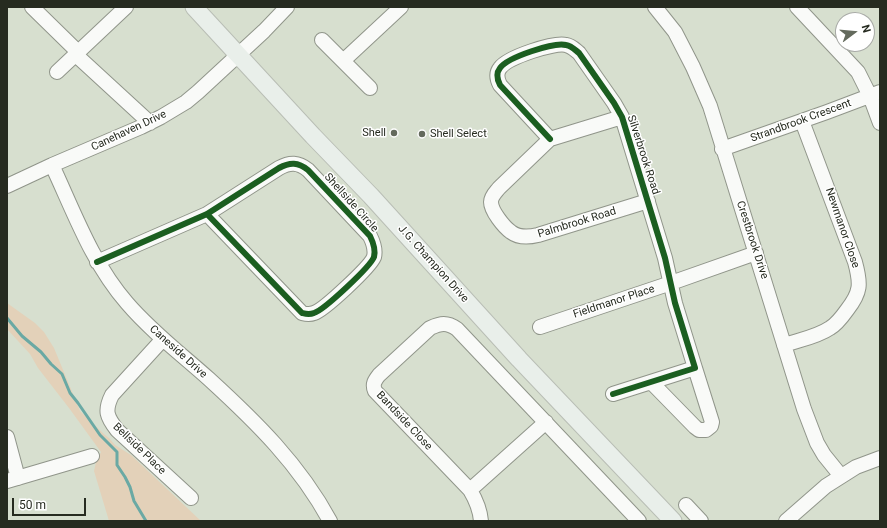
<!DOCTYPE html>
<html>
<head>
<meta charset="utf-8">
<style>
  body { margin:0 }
  #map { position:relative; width:887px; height:528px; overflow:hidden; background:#d7dfcf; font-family:Roboto,sans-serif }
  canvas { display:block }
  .frame { position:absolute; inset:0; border:8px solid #262b20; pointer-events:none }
  .north { position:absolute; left:835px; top:12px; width:40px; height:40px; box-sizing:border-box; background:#fff; border:1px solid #a8aaa6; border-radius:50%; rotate:74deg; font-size:11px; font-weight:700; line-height:16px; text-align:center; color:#262b20 }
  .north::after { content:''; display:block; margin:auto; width:14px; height:18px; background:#646a5d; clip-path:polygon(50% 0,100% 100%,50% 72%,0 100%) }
  .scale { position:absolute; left:12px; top:498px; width:74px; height:18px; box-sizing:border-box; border:2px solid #262b20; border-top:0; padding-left:5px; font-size:12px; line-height:14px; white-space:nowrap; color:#262b20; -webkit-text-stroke:3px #fff; paint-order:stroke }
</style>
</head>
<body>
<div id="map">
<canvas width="887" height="528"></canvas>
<div class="frame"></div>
<div class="north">N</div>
<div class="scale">50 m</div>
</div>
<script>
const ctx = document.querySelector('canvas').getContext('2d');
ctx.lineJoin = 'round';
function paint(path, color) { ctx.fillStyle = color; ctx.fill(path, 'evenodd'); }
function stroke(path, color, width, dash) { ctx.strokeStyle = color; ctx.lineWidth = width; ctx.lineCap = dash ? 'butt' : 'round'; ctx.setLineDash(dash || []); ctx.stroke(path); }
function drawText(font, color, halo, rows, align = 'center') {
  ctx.font = font + ' Roboto,sans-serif'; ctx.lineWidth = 3; ctx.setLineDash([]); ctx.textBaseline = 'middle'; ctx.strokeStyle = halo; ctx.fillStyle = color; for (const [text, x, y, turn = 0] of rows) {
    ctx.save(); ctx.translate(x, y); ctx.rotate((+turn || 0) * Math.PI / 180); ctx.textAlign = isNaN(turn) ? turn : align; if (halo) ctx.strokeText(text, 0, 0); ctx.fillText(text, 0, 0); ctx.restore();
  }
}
const green = new Path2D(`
  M7 303 35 323 44 332 54 348 80 411 105 435 109 438 115 445 131 455 201 521H109L94 471 96 462 101 452 69 408 38 368 30 354 7 329Z`);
const stream = new Path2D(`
  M7 318 22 336 41 352 51 364 62 374 70 393 78 403 100 435 117 452V465L125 477 130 487 134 501 146 521`);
const minor = new Path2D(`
  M32 7 78 52
  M655 7 675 32 693 67 710 106 804 409 817 443 824 455 841 476
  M797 7 858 72 870 96 880 123
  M322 40 370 88
  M76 55 150 123
  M343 61 401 7
  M57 72 126 7
  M622 117 550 139 499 188C496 192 491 196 491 202 491 211 504 227 511 232 519 238 530 237 538 235L648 201
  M550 139 500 85C497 79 496 73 500 68 508 57 554 42 566 45 572 46 575 50 579 53L614 103 622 117 665 258 675 303 695 368 613 394
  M722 149 827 112 880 92
  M52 165C74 212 92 263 127 303 151 331 181 354 209 379 256 422 299 464 330 521
  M7 186 52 165 141 127 161 117 186 102 198 92 264 31 287 7
  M97 262 207 214 279 168C290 162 298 162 308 170L370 236C373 242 376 249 374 257 370 267 324 310 314 313 309 315 306 314 302 313L207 214
  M540 327 671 283 756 253
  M163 339 112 395C104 411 107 417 117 430L191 498
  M784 345C799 340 817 337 830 328 837 324 842 317 847 310 861 292 861 284 855 262L802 121
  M651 382 695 427 699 430H706L711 426 712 422 695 368
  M7 437 18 478
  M7 481 92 456
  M470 490 546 422
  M686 505 701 521
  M481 521C480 509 476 500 470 490L375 391C372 384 375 380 379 375L430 328C441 323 447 322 457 329L639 521
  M786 521 826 486 856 467 880 458`);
const major = new Path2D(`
  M194 7 313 136 371 196 519 359 673 521`);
const cycleway = new Path2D(`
  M550 139 500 85C497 79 496 73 500 68 508 57 554 42 566 45 572 46 575 50 579 53L614 103 622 117 665 258 675 303 695 368 613 394
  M97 262 207 214 279 168C290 162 298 162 308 170L370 236C373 242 376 249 374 257 370 267 324 310 314 313 309 315 306 314 302 313L207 214`);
const markers = [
  [394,133,4,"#646a5d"],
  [422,134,4,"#646a5d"]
];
const streetNames = [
  ["Strandbrook Crescent",801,121,-20],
  ["Canehaven Drive",129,131,-25],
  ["Silverbrook Road",643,155,72],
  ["Shellside Circle",351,203,48],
  ["Palmbrook Road",577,223,-17],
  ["Newmanor Close",842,228,71],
  ["Crestbrook Drive",752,240,72],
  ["J.G. Champion Drive",433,264,48],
  ["Fieldmanor Place",614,302,-18],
  ["Caneside Drive",178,352,42],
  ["Bandside Close",404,421,47],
  ["Bellside Place",139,449,44]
];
const poiNames = [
  ["Shell",386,133],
  ["Shell Select",430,134,"left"]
];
paint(green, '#e3d1b9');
stroke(stream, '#6aa9a4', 3);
stroke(minor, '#90958a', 16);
stroke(major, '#b9beb5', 19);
stroke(minor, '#f9faf8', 14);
stroke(major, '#e9efea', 17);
stroke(cycleway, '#1b5e20', 6);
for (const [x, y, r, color] of markers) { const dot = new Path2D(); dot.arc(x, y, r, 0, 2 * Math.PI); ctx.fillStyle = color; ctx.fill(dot); stroke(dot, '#fff', 1.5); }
drawText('11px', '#262b20', '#fff', streetNames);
drawText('11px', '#262b20', '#fff', poiNames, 'right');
</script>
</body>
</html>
